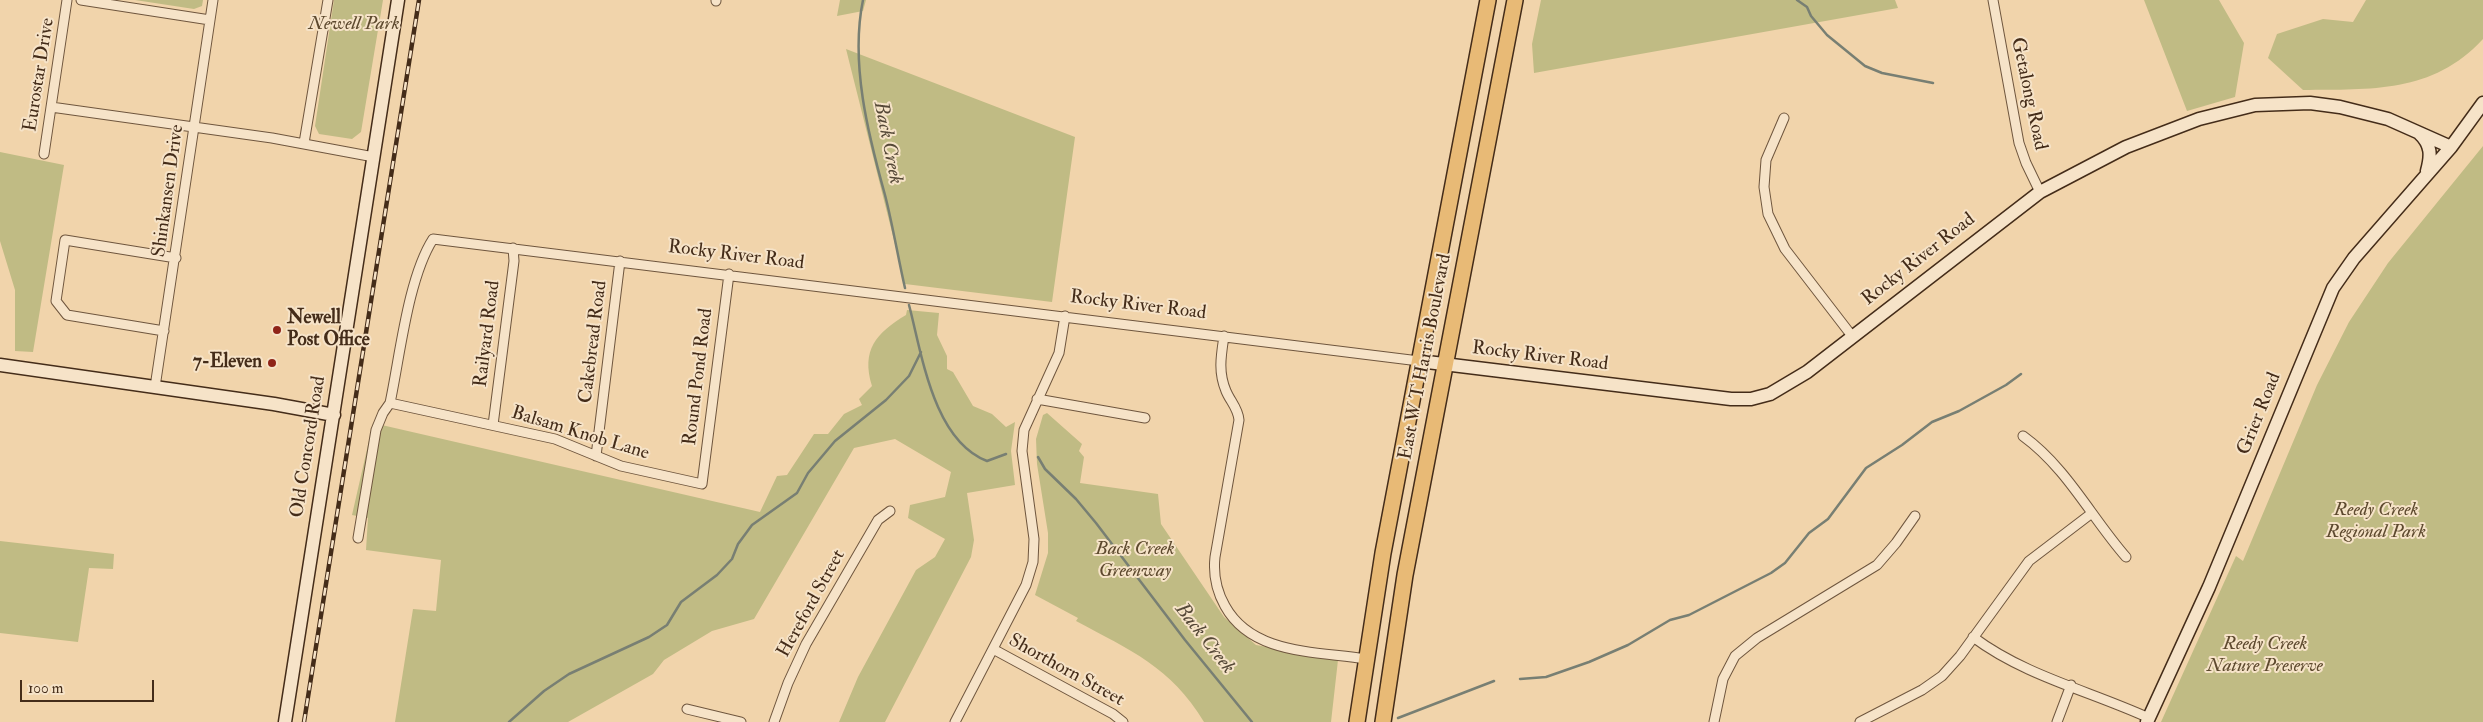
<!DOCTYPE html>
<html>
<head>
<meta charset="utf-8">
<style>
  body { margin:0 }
  #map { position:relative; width:2483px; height:722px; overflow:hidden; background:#f1d4ab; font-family:"IM FELL Double Pica",serif }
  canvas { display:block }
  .scale { position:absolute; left:20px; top:680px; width:134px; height:22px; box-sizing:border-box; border:2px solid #442c19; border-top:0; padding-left:6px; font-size:15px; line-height:18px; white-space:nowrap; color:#442c19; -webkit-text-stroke:4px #f6e3c8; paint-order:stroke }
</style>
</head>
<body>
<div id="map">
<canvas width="2483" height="722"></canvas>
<div class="scale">100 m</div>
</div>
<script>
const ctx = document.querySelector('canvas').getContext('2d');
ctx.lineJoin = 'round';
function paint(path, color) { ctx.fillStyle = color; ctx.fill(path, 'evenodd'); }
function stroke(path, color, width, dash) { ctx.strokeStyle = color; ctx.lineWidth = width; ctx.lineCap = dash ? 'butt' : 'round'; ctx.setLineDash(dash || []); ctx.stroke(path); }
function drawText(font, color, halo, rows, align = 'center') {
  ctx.font = font + ' "IM FELL Double Pica",serif'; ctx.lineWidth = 4; ctx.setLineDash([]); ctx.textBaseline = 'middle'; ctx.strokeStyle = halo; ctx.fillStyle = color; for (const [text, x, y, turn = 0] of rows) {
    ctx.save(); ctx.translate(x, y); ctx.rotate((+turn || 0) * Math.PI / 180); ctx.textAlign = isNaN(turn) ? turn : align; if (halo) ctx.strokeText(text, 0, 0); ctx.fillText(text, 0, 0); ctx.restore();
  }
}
const green = new Path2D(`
  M135 0H203L202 6 194 9Z
  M334 0H383L361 132 352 139 319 134 315 126Z
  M840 0H866L863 11 837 16Z
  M1541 0H1895L1898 8 1534 73 1532 44Z
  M2144 0H2219L2244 43 2235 97 2187 111Z
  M2366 0H2483V39C2432 94 2371 89 2303 90L2268 58 2277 34 2323 19 2353 22Z
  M846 49 1075 137 1052 302 905 284Z
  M2483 146V722H2161L2236 556 2243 561 2317 385 2349 322 2388 263Z
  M0 152 64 165 33 352 15 351V290L0 241Z
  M907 310 939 313 937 335 947 356V369L953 372 973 406 992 414 1006 427 1015 422 1011 451 1015 485 967 493 974 540 971 557 885 722H839L858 677 916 570 935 557 945 539 908 518 910 505 945 497 951 472 895 439 854 448 754 619 712 631 664 660 653 674 568 722H395L413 609 436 611 441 560 366 550 368 518 352 515 373 423 760 512 777 476 787 475 814 434H828L844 414 862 405 859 399 872 386C861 350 876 333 906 315Z
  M1047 413 1082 444 1079 451 1084 457 1080 483 1158 494 1161 524 1224 617 1256 645 1338 660 1331 722H1204C1171 667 1130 650 1076 621L1078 618 1035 595 1048 553V533L1037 464 1036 439 1043 415Z
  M0 541 114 554 113 569 89 568 78 642 0 633Z`);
const stream = new Path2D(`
  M863 0C850 63 868 134 885 195 893 226 898 258 905 288
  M1797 0 1807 7 1811 16 1827 35 1865 66 1882 73 1933 83
  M909 305C922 354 933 440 987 461L1006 454
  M1038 457 1045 469 1076 499 1096 523 1185 640 1252 722
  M1520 679 1546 677 1589 662 1628 645 1670 620 1689 615 1771 573 1785 563 1809 533 1828 519 1866 468 1902 445 1932 422 1959 411 2006 385 2021 374
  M1398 718 1494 681
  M509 722 544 691 569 674 649 637 667 625 681 602 717 575 732 559 738 544 752 525 797 493 808 473 835 441 886 400 909 376 921 352`);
const street = new Path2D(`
  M81 0 210 20
  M1993 0 2019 143 2026 163 2040 192
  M716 1V0
  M51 107 272 138 374 157
  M1784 118 1766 160 1764 187 1768 214 1785 249 1852 336
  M304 143 328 0
  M44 154 67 0
  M164 331 67 315 56 301 65 240 176 258
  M1224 336C1221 356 1218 372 1226 391 1230 401 1238 408 1239 420L1215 557C1213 575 1216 590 1225 606 1252 655 1316 651 1366 659
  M155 387 213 0
  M1037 399 1145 418
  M390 403 555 439 621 466 702 484 729 274
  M493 425 514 261 513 248
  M2023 436C2067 468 2091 517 2126 557
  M596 456 620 261
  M358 538 376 430 383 413 390 403C400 356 408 278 433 239L1419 361
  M1973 637C2025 676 2090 691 2149 718
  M993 649 1113 714 1123 722
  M687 709 741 722
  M774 722 788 683 806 644 878 520 890 511
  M955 722 1026 585 1033 562 1034 539 1022 451 1024 430 1059 353 1065 316
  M1714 722 1723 679 1735 656 1757 638 1877 565 1896 543 1915 516
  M1860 722 1922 690 1942 676 1960 656 2029 561 2092 513
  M2057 722 2071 685`);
const secondary = new Path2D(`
  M2419 133C2432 145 2431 156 2427 171
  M1419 361 1731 399H1751L1770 394 1807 372 2040 192 2126 147 2199 119 2255 105 2310 103 2340 107 2388 119 2451 147
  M0 365 274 404 334 415
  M285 722 398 0
  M2147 722 2209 587 2333 288 2354 258 2451 147 2483 103`);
const primary = new Path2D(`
  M1357 722 1383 553 1488 0
  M1383 722 1405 575 1515 0`);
const rail = new Path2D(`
  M304 722 419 0`);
const markers = [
  [277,330,5,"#8f2418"],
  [272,363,5,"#8f2418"]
];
const parkNames = [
  ["Newell Park",354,25],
  ["Reedy Creek",2376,511],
  ["Regional Park",2376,533],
  ["Back Creek",1135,550],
  ["Greenway",1135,572],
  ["Reedy Creek",2265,645],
  ["Nature Preserve",2265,667]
];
const streetNames = [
  ["Eurostar Drive",40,75,-81],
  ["Getalong Road",2028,94,78],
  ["Shinkansen Drive",169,191,-82],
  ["Rocky River Road",736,256,7],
  ["Rocky River Road",1919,260,-38],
  ["Rocky River Road",1138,306,7],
  ["Railyard Road",488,334,-83],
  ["Cakebread Road",594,342,-83],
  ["East W T Harris Boulevard",1426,357,-79],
  ["Rocky River Road",1540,357,7],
  ["Round Pond Road",699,377,-83],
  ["Grier Road",2260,414,-68],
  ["Balsam Knob Lane",580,434,17],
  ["Old Concord Road",309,447,-81],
  ["Hereford Street",812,604,-61],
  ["Shorthorn Street",1066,671,29]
];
const poiNames = [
  ["Newell",287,319],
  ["Post Office",287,341],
  ["7-Eleven",262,363,"right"]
];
const waterNames = [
  ["Back Creek",887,143,79],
  ["Back Creek",1204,639,52]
];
paint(green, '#c0bb84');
stroke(stream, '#787f73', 2.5);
stroke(street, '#6f563e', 11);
stroke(secondary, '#442c19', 15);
stroke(primary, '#442c19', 18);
stroke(street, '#f6e3c8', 9);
stroke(secondary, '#f6e3c8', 12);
stroke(primary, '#e8ba76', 15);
stroke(rail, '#442c19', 4.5);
stroke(rail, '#f6e3c8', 2.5, [8]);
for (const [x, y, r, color] of markers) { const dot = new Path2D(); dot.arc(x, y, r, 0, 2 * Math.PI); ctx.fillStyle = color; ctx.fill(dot); stroke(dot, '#f6e3c8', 2); }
drawText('italic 19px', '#5d492e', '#f6e3c8', parkNames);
drawText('19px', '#442c19', '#f6e3c8', streetNames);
drawText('bold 19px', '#442c19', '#f6e3c8', poiNames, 'left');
drawText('italic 20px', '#554837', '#f6e3c8', waterNames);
</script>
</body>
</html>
